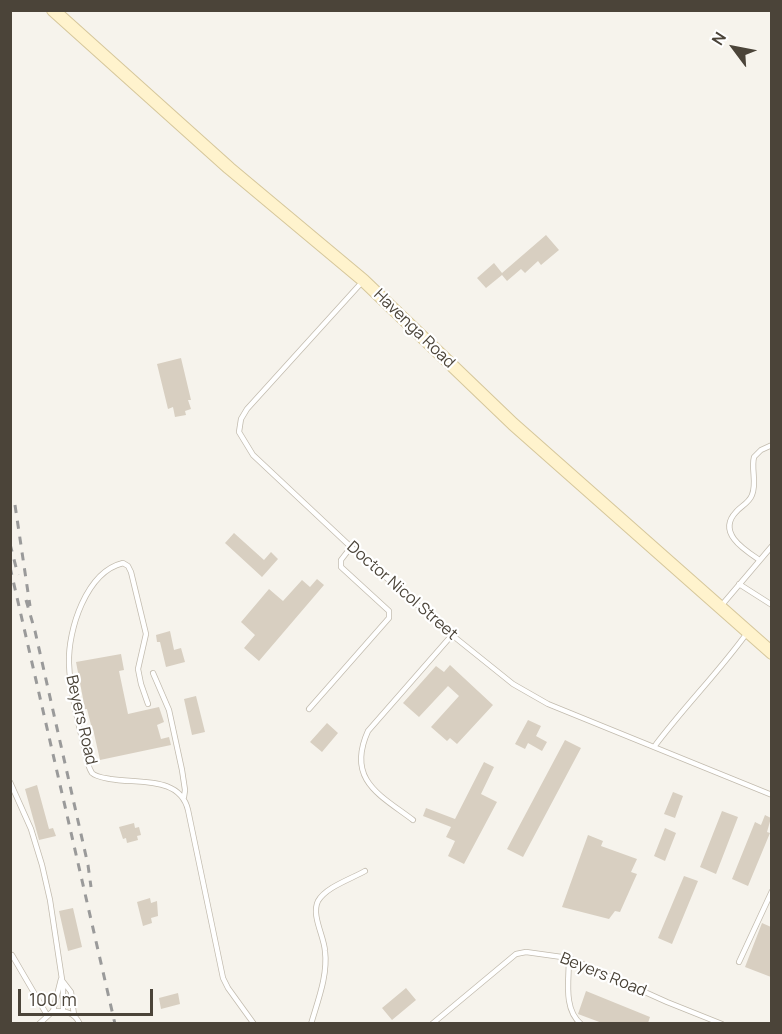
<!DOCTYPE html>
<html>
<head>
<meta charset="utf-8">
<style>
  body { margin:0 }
  #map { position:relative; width:782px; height:1034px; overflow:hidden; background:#f6f3ec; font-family:Manrope,sans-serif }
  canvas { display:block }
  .frame { position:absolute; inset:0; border:12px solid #4b4439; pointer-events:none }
  .north { position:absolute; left:704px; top:18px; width:60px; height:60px; -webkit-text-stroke:4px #fff; paint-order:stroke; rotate:302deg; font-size:16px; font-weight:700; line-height:24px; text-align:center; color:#4b4439 }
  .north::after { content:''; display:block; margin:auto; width:21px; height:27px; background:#4b4439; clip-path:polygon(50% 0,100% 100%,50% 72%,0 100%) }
  .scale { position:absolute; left:18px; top:989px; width:135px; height:27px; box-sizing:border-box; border:3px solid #4b4439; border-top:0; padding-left:8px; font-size:18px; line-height:21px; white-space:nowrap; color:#4b4439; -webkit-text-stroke:4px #fff; paint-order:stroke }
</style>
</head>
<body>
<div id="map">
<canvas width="782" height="1034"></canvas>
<div class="frame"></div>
<div class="north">N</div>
<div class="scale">100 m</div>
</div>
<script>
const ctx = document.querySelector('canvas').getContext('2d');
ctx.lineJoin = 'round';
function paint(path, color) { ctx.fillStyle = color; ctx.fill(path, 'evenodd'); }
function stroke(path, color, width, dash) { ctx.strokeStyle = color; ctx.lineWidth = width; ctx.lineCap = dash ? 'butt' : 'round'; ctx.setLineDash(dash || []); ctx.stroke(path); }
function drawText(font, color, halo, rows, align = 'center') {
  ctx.font = font + ' Manrope,sans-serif'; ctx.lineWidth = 4.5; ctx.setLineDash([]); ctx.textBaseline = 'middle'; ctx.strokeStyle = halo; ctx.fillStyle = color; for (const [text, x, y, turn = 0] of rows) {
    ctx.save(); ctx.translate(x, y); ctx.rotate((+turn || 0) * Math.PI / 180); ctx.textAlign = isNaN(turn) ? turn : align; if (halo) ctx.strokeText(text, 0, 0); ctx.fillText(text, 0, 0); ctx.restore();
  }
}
const building = new Path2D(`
  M546 235 559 250 541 265 538 261 525 273 521 269 507 281 502 275 486 288 477 278 494 263 502 273Z
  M181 358 191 400H188L191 409 185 411 186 415 175 417 173 407 168 409 157 364Z
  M234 533 264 560 271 552 278 559 262 577 225 543Z
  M317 579 324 585 259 661 244 648 255 635 241 622 269 589 283 601 302 580 310 587Z
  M170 631 174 650 181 648 185 662 166 667 160 642H157L156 635Z
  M121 654 124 670 119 671 128 714 159 707 164 722 157 725 161 739 169 737 171 745 100 760 93 729H92L87 709H85L76 662Z
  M450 665 493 705 457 744 450 738 447 741 431 727 459 696 448 686 419 717 403 703 436 666 444 672Z
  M196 696 205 732 192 735 184 699Z
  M528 720 541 726 536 736 547 742 542 751 528 743 525 749 515 744Z
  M327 723 338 733 322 752 310 742Z
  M565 740 581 748 523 857 507 849Z
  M484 762 494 767 481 794 497 802 464 864 448 856 455 841 446 837 451 827 423 816 426 808 455 819Z
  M37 785 49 829 53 828 56 836 39 840 25 789Z
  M673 792 683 796 675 818 664 814Z
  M722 811 738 817 716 874 700 867Z
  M765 815 771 818 767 832 770 833 748 886 732 879 755 822 761 825Z
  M134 823 135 828 139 827 141 835 137 836 138 840 127 843 126 838 123 839 119 827Z
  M665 828 676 833 665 861 654 856Z
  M588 835 603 841 601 846 637 859 631 872 637 874 620 912 615 911 609 919 562 907Z
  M684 876 698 881 672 944 658 938Z
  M150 898 151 903 157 901 158 916 151 918 152 923 143 926 137 902Z
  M73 908 82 947 68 951 59 911Z
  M762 923 771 927V977L745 967Z
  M406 988 416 1000 392 1020 382 1008Z
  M586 991 650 1017 648 1023H602L578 1014Z
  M178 993 180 1004 161 1009 159 998Z`);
const lane = new Path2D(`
  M363 281 247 409 241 419 239 432 253 455 351 547 452 635 513 684 548 704 772 795
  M758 559C743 549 717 532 736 512 741 506 749 503 752 495 757 483 751 469 754 457L761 450 772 445
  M739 584 772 605
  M721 606 772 546
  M153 673 169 710 182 770 185 790 184 797
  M148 704 141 684 138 669 146 634 131 572 128 566 123 563C86 572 68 630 69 663 70 695 81 733 88 764 89 767 90 770 92 773 96 777 105 778 110 779 139 784 180 776 188 810L223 978 228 988 254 1024
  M309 709 389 618V611L341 567V560L351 547
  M654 747C683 708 718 673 747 633
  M10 782 31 829 42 865 50 900 63 986V1011
  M413 820C380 795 346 780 368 731L452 635
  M12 955 47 1015
  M569 958C569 980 563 1009 581 1024
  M739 962 772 891
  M53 1011 61 979 71 992 74 1015
  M39 1024 53 1011C66 1011 74 1012 80 1024
  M311 1024C318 1000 328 975 325 951 324 936 311 915 318 901 326 887 351 879 365 871
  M432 1024 516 954 526 952 569 958 667 1002 722 1024`);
const secondary = new Path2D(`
  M53 10 229 168 363 280 513 424 772 653`);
const rail = new Path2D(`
  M15 505 30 606
  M10 544 18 575
  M10 567 115 1024
  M26 600 35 631 88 865 91 887`);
const streetNames = [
  ["Havenga Road",414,329,44],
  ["Doctor Nicol Street",402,591,41],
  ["Beyers Road",81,720,77],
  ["Beyers Road",603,975,22]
];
paint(building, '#d8cfc1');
stroke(lane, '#c2bbae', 6);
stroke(secondary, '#d6c79b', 14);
stroke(lane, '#fff', 4.5);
stroke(secondary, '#fff3cd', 12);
stroke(rail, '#9a9a9a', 3, [8, 8]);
drawText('16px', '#4b4439', '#fff', streetNames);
</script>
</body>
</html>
